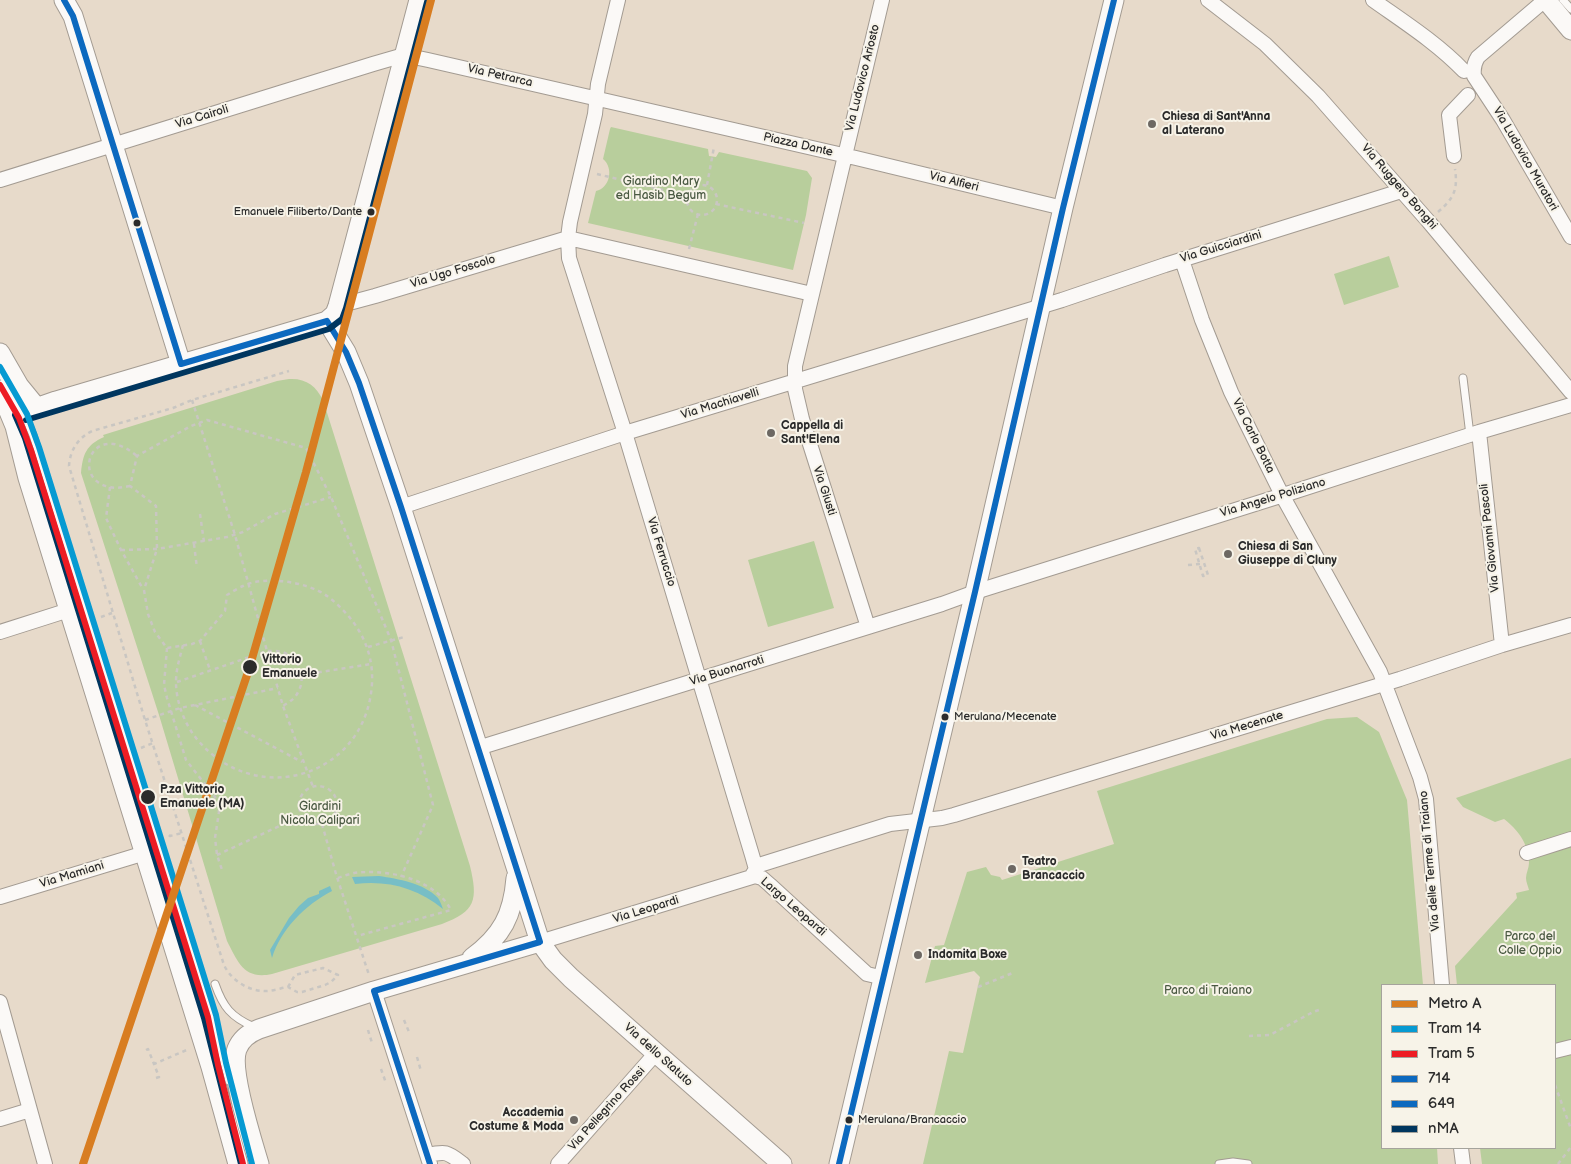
<!DOCTYPE html>
<html>
<head>
<meta charset="utf-8">
<style>
  body { margin:0 }
  #map { position:relative; width:1571px; height:1164px; overflow:hidden; background:#e7daca; font-family:"Balsamiq Sans",sans-serif }
  canvas { display:block }
  .legend { position:absolute; left:1381px; top:984px; width:175px; height:165px; box-sizing:border-box; background:#f7f3e8; border:1px solid #a5a39c; margin:0; padding:6px 9px; list-style:none; font-size:15px; color:#2b2b2b }
  .legend li { display:flex; align-items:center; gap:10px; height:25px }
  .legend b { width:25px; border:1px solid #a5a39c }
</style>
</head>
<body>
<div id="map">
<canvas width="1571" height="1164"></canvas>
<ul class="legend">
<li><b style="height:6px;background:#d87d21"></b>Metro A</li>
<li><b style="height:6px;background:#069ad2"></b>Tram 14</li>
<li><b style="height:6px;background:#ed1c24"></b>Tram 5</li>
<li><b style="height:6px;background:#0c69bf"></b>714</li>
<li><b style="height:6px;background:#0c69bf"></b>649</li>
<li><b style="height:6px;background:#00365f"></b>nMA</li>
</ul>
</div>
<script>
const ctx = document.querySelector('canvas').getContext('2d');
ctx.lineJoin = 'round';
function paint(path, color) { ctx.fillStyle = color; ctx.fill(path, 'evenodd'); }
function stroke(path, color, width, dash) { ctx.strokeStyle = color; ctx.lineWidth = width; ctx.lineCap = dash ? 'butt' : 'round'; ctx.setLineDash(dash || []); ctx.stroke(path); }
function drawText(font, color, halo, rows, align = 'center') {
  ctx.font = font + ' "Balsamiq Sans",sans-serif'; ctx.lineWidth = 4; ctx.setLineDash([]); ctx.textBaseline = 'middle'; ctx.strokeStyle = halo; ctx.fillStyle = color; for (const [text, x, y, turn = 0] of rows) {
    ctx.save(); ctx.translate(x, y); ctx.rotate((+turn || 0) * Math.PI / 180); ctx.textAlign = isNaN(turn) ? turn : align; if (halo) ctx.strokeText(text, 0, 0); ctx.fillText(text, 0, 0); ctx.restore();
  }
}
const green = new Path2D(`
  M611 127 708 149 709 156 716 157 719 152 807 171 812 178 806 215 793 270 588 223 596 191C610 188 614 168 603 159L610 129Z
  M1389 256 1399 287 1344 305 1334 274Z
  M289 379C306 378 316 386 323 400L470 866C478 900 476 911 442 924L272 974C244 980 238 962 227 941L159 715 81 473C83 454 86 445 104 437L103 435 277 381Z
  M814 541 834 608 768 627 748 560Z
  M1357 717 1379 732 1407 800 1423 985H1382V1148H1437L1438 1164H923L949 1051 963 1053 980 977 974 971 925 983 935 946 944 945 967 872 986 867 991 875 1000 877 1002 880 1114 844 1097 791 1327 719Z
  M1571 758V1164H1482L1480 1148H1555V985H1457L1455 966 1517 898 1516 893 1529 890C1528 886 1526 882 1526 878 1526 873 1529 868 1529 863 1529 844 1518 830 1504 819L1495 822 1463 807 1456 798Z`);
const water = new Path2D(`
  M379 876C398 879 424 883 438 898 440 901 442 906 443 909 417 888 388 880 355 884L352 877Z
  M330 886 332 891C305 905 281 929 272 958L270 950 289 918 299 906 308 898 319 894V891Z`);
const path = new Path2D(`
  M597 174 688 196
  M707 185 714 147
  M687 200a15 15 0 1 1 30 0a15 15 0 1 1-30 0Z
  M716 204 804 223
  M1438 212C1454 198 1458 190 1455 169
  M689 249 698 214
  M192 400 235 535 267 651 283 706 313 787
  M130 486C123 487 116 489 110 487 70 480 92 418 137 456
  M110 487 106 518 121 550 143 589
  M200 514 204 542
  M194 544 197 568
  M1199 548 1208 575 1203 576 1195 549Z
  M121 550 157 549 227 537 243 532 275 514 331 497
  M1188 565 1200 564
  M101 617 112 613
  M200 641 210 670
  M183 645C180 657 176 669 176 682 176 701 184 723 196 738 255 811 367 777 372 683 374 647 355 617 327 596 308 582 265 575 243 586 238 588 232 592 227 595L225 611 200 641 192 644 167 648 155 632 148 614 144 590 157 549 156 506 130 486 137 456 191 426 207 420 306 448 331 497 391 640 433 805 401 877
  M368 647 404 637
  M167 648 164 685 167 698 186 760 215 797 219 812 215 838 217 855 222 870
  M302 675 371 664
  M177 682 267 651C273 651 280 650 287 654 300 661 306 679 298 692 295 699 289 702 283 706
  M195 705 302 762
  M145 720 180 708 278 688
  M141 748 153 743
  M299 805a19 19 0 1 1 38 0a19 19 0 1 1-38 0Z
  M322 824 336 874 369 975
  M169 835 170 836 182 833
  M217 855 301 816
  M338 878C346 875 355 872 365 872 395 871 436 881 451 910L357 936
  M288 987 295 975 323 968 338 975 331 982 325 985 302 992H297L288 987C281 988 273 991 265 991 248 991 231 980 224 965L145 720 69 466C70 450 78 438 92 431L173 408 192 400 289 371
  M978 987 1015 972
  M404 1020 409 1032
  M368 1030 372 1043
  M1249 1036 1270 1035 1313 1012 1322 1009
  M146 1050 148 1049 154 1064
  M417 1057 421 1071
  M381 1069 386 1083
  M156 1078 159 1077 154 1064 189 1049
  M1555 1085 1571 1129
  M1558 1164 1571 1147`);
const lane = new Path2D(`
  M1563 0 1571 9
  M0 372 20 405 33 435 185 926 212 1016 229 1081
  M1463 378 1470 435
  M215 984C223 1007 231 1017 254 1027
  M1219 1164 1233 1162 1248 1164`);
const street = new Path2D(`
  M618 0 598 84 595 114 570 222 568 238 569 258 625 433 752 855 756 869 751 877
  M1208 0 1265 44 1318 96 1429 222 1571 392
  M1373 0C1404 22 1437 43 1464 71
  M1545 0 1478 57C1474 63 1473 68 1474 76L1503 120 1571 237
  M1454 156 1449 115 1468 95
  M0 180 373 64 404 55 428 60 856 158 1063 208
  M1182 260 1202 320 1231 392 1282 495 1380 672 1420 777 1426 799 1442 985
  M338 306 375 296 568 238 812 294
  M1479 432 1502 645
  M401 507 625 433 1062 300 1165 265 1401 191
  M868 627 802 419 795 389V366L882 0
  M0 632 69 610
  M478 748 942 604 975 592 1296 491 1479 432 1571 405
  M1527 853 1571 839
  M756 866 890 824 942 818 954 815 1400 679 1502 645 1571 625
  M0 897 145 853
  M540 942 755 876 762 878 770 885 867 974 884 978
  M374 991 430 1164
  M0 1002 45 1164
  M1555 1051 1571 1047
  M0 1119 30 1110
  M1461 1148 1463 1164
  M427 1155C447 1151 447 1152 463 1164
  M558 1164 656 1053`);
const secondary = new Path2D(`
  M64 0 73 16 181 364
  M1546 0 1571 30
  M327 321 346 352 359 383 401 507 540 942 553 960 571 978 782 1164
  M0 353 19 386 37 408
  M0 390 15 426 28 478 211 1067 238 1164
  M11 414H19L56 401 327 321 335 314 338 306 419 0
  M472 958C502 936 513 915 516 878
  M259 1164C252 1140 229 1070 237 1049 241 1039 249 1033 259 1029L374 991 540 942
  M839 1164 975 592 1063 208 1114 0`);
const bus1 = new Path2D(`
  M839 1164 975 592 1063 208 1114 0`);
const bus2 = new Path2D(`
  M64 0 73 16 181 364
  M327 321 346 352 359 383 401 507 540 942 374 991
  M181 364 327 321
  M374 991 430 1164`);
const bus3 = new Path2D(`
  M15 415 25 438 204 1018 241 1164
  M26 420 329 329 342 319 346 308 427 2`);
const tram1 = new Path2D(`
  M0 367 27 414 39 447 216 1015 226 1063 252 1164`);
const tram2 = new Path2D(`
  M0 385 19 418 31 450 208 1017 218 1065 243 1164`);
const metro1 = new Path2D(`
  M83 1164 249 669 306 472 431 0`);
const markers = [
  [1152,124,5,"#6d6863"],
  [371,212,4.5,"#2b2b2b"],
  [137,223,4.5,"#2b2b2b"],
  [771,433,5,"#6d6863"],
  [1228,554,5,"#6d6863"],
  [250,667,8,"#2b2b2b"],
  [945,717,4.5,"#2b2b2b"],
  [148,797,8,"#2b2b2b"],
  [1012,869,5,"#6d6863"],
  [918,955,5,"#6d6863"],
  [574,1120,5,"#6d6863"],
  [849,1120,4.5,"#2b2b2b"]
];
const busNames = [
  ["Emanuele Filiberto/Dante",362,212,"right"],
  ["Merulana/Mecenate",954,717],
  ["Merulana/Brancaccio",858,1120]
];
const streetNames = [
  ["Via Petrarca",500,76,13],
  ["Via Ludovico Ariosto",863,78,-76],
  ["Via Cairoli",202,117,-17],
  ["Piazza Dante",798,145,13],
  ["Via Ludovico Muratori",1525,159,60],
  ["Via Alfieri",954,182,14],
  ["Via Ruggero Bonghi",1399,187,49],
  ["Via Guicciardini",1221,247,-17],
  ["Via Ugo Foscolo",453,272,-17],
  ["Via Machiavelli",720,404,-17],
  ["Via Carlo Botta",1253,436,64],
  ["Via Giusti",824,491,72],
  ["Via Angelo Poliziano",1273,498,-17],
  ["Via Giovanni Pascoli",1490,538,-96],
  ["Via Ferruccio",661,552,73],
  ["Via Buonarroti",727,671,-17],
  ["Via Mecenate",1247,726,-17],
  ["Via delle Terme di Traiano",1430,861,-95],
  ["Via Mamiani",72,875,-17],
  ["Largo Leopardi",793,907,41],
  ["Via Leopardi",646,910,-17],
  ["Via dello Statuto",658,1055,42],
  ["Via Pellegrino Rossi",607,1109,-48]
];
const poiNames = [
  ["Chiesa di Sant'Anna",1162,117],
  ["al Laterano",1162,131],
  ["Cappella di",781,426],
  ["Sant'Elena",781,440],
  ["Chiesa di San",1238,547],
  ["Giuseppe di Cluny",1238,561],
  ["Teatro",1022,862],
  ["Brancaccio",1022,876],
  ["Indomita Boxe",928,955],
  ["Accademia",564,1113,"right"],
  ["Costume & Moda",564,1127,"right"]
];
const parkNames = [
  ["Giardino Mary",661,182],
  ["ed Hasib Begum",661,196],
  ["Giardini",320,807],
  ["Nicola Calipari",320,821],
  ["Parco del",1530,937],
  ["Colle Oppio",1530,951],
  ["Parco di Traiano",1208,991]
];
const stopNames = [
  ["Vittorio",262,660],
  ["Emanuele",262,674],
  ["P.za Vittorio",160,790],
  ["Emanuele (MA)",160,804]
];
paint(green, '#b8ce9c');
paint(water, '#77bec6');
stroke(lane, '#a39b92', 9);
stroke(street, '#a39b92', 16);
stroke(secondary, '#a39b92', 21);
stroke(path, '#c9c6c2', 2.5, [4, 4]);
stroke(lane, '#fbf9f7', 7);
stroke(street, '#fbf9f7', 14);
stroke(secondary, '#fbf9f7', 19);
stroke(bus1, '#0c69bf', 6);
stroke(bus2, '#0c69bf', 6);
stroke(bus3, '#00365f', 6);
stroke(tram1, '#069ad2', 6);
stroke(tram2, '#ed1c24', 6);
stroke(metro1, '#d87d21', 8);
for (const [x, y, r, color] of markers) { const dot = new Path2D(); dot.arc(x, y, r, 0, 2 * Math.PI); ctx.fillStyle = color; ctx.fill(dot); stroke(dot, '#f7f3e8', 2); }
drawText('11px', '#2b2b2b', '#f7f3e8', busNames, 'left');
drawText('12px', '#2b2b2b', '#f7f3e8', streetNames);
drawText('bold 12px', '#2b2b2b', '#f7f3e8', poiNames, 'left');
drawText('12px', '#4a5942', '#f7f3e8', parkNames);
drawText('bold 12px', '#2b2b2b', '#f7f3e8', stopNames, 'left');
</script>
</body>
</html>
